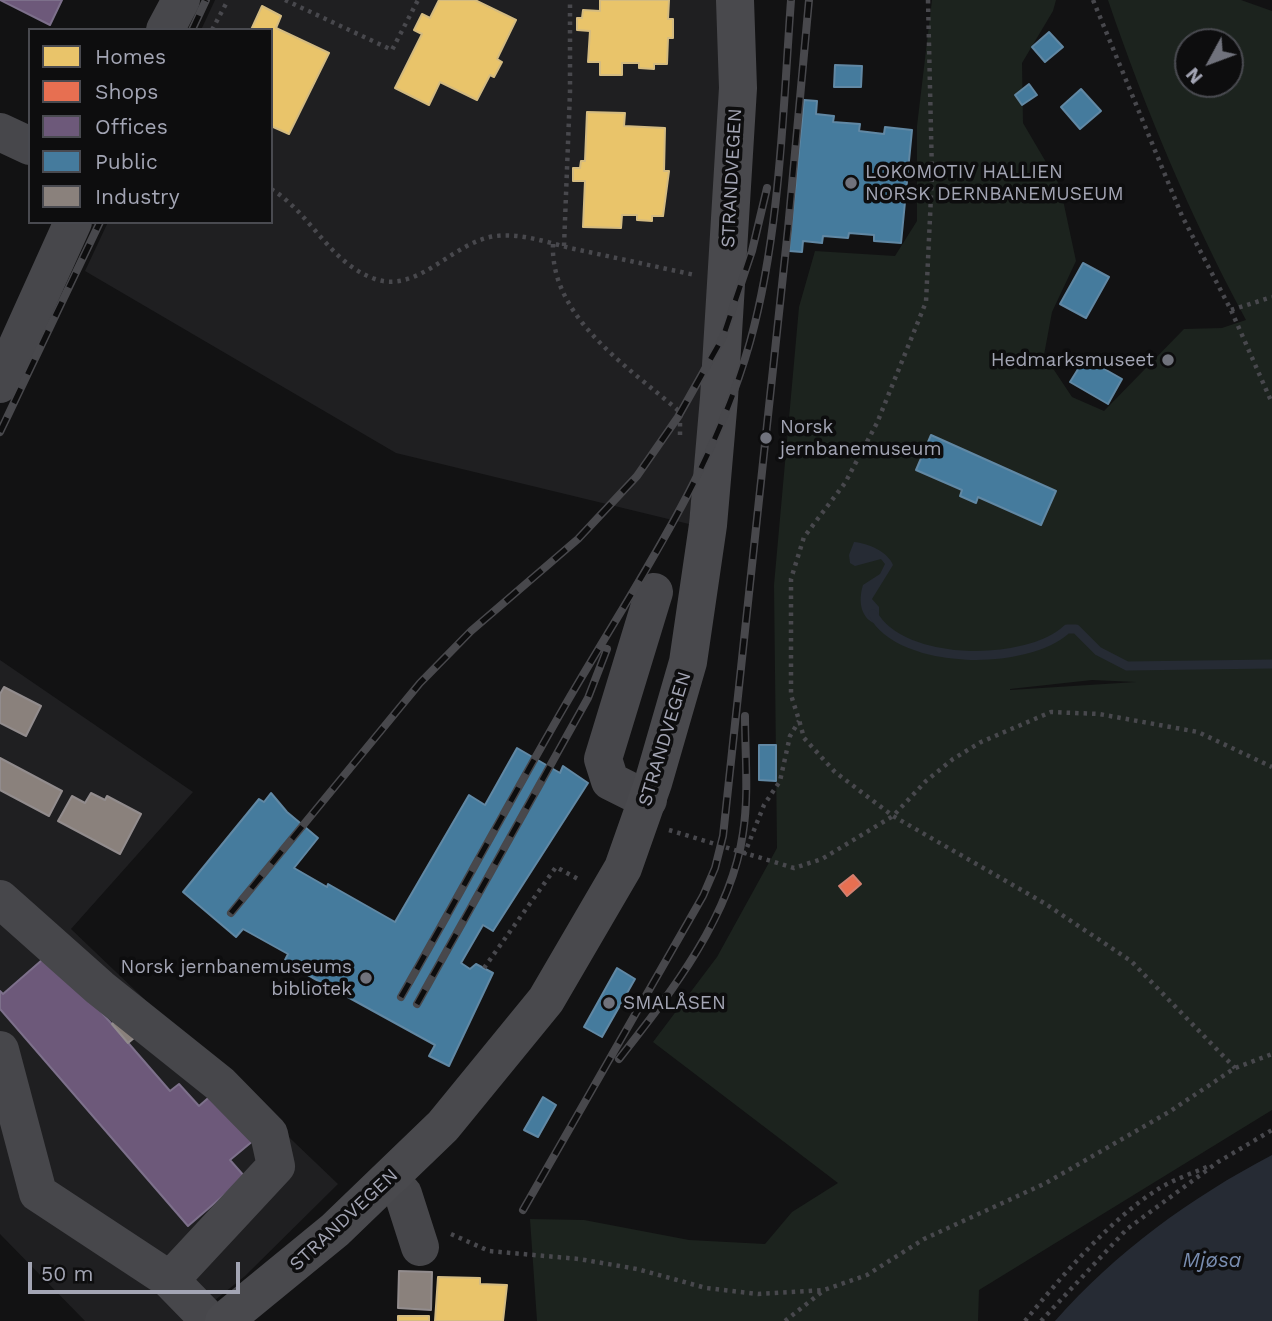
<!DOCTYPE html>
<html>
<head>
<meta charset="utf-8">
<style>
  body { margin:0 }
  #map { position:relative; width:1272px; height:1321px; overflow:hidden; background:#121213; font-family:"Work Sans",sans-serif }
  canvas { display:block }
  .legend { position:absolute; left:28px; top:28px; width:245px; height:196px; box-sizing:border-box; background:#0d0d0e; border:2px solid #494a50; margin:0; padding:9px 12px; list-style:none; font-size:21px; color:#a3a5b4 }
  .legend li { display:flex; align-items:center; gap:14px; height:35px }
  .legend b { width:35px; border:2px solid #494a50 }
  .north { position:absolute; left:1174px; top:28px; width:70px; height:70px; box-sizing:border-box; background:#0d0d0e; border:2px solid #494a50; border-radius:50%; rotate:229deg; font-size:19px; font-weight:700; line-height:28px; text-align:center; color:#a3a5b4 }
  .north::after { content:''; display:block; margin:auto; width:24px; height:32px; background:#70727c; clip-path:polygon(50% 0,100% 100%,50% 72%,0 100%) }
  .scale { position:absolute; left:28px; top:1262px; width:212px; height:32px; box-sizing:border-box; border:4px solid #a3a5b4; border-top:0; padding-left:9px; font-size:21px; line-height:24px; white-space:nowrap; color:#a3a5b4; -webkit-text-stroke:5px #0d0d0e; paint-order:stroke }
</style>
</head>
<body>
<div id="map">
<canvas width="1272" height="1321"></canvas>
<ul class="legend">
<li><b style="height:19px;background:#e9c46a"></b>Homes</li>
<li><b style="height:19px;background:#e76f51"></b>Shops</li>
<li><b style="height:19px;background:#6d597a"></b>Offices</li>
<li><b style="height:19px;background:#457b9d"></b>Public</li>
<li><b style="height:19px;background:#8a817c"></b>Industry</li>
</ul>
<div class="north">N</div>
<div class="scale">50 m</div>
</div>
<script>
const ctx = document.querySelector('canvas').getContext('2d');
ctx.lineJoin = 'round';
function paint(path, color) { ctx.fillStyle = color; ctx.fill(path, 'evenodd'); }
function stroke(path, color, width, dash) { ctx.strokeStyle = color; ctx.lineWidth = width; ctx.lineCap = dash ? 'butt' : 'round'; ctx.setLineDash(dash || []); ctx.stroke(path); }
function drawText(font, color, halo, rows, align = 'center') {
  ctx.font = font + ' "Work Sans",sans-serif'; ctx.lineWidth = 7; ctx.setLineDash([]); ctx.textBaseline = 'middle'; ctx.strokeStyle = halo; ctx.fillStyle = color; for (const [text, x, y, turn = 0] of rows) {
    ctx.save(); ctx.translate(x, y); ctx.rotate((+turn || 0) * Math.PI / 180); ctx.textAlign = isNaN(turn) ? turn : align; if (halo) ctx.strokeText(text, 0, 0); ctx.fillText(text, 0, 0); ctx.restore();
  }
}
const built = new Path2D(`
  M215 0H727L732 74 689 524 396 453 85 271 108 222H271V30H201Z
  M0 660 193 792 71 929 338 1184 245 1276 189 1321H85L0 1234Z`);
const green = new Path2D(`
  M932 0H1056L1053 11 1022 63 1023 123 1060 186 1076 261 1052 312 1044 355 1072 397 1104 411 1184 329 1222 328 1246 320C1191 218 1145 109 1108 0H1241L1272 11V1110L979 1290 978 1321H537L530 1219 584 1220 689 1240 765 1244 792 1212 838 1183 653 1042 717 957 777 848 774 585 799 307 815 251 895 256 917 221V126ZM1188 42H1230V84H1188ZM1092 680 1136 682 1010 690V689Z`);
const water = new Path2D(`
  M854 542C868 543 888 552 893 565L872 599 879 607V625C860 620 858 601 863 585L880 574 885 564 881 559 855 566 850 563 849 555Z
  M1272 1155V1321H1055C1116 1252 1190 1198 1272 1155Z`);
const homes = new Path2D(`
  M439 0H475L516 20 497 59 502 62 494 77 490 75 477 100 440 82 429 105 395 88 422 34 414 30 422 14 430 18Z
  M600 0H669L668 19H673V38H668L667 64H654V69L639 68V63H622V75H600V62H588L590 31 577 30V18H582L583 10 600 11Z
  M262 6 281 16 276 28 329 53 289 134 271 126V30H251Z
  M587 112 625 113 624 126 665 128 664 171H669L663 216H652V221L637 220V215H622L621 228 583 227 585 181H573V168H580L581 161H585Z
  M438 1277 480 1278V1284L507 1285 503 1321H435Z
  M398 1316H429V1321H398Z`);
const shops = new Path2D(`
  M853 875 861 884 847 896 839 886Z`);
const offices = new Path2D(`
  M0 0H62L50 25Z
  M50 953 170 1091 179 1084 199 1106 214 1093 254 1140 230 1160 245 1177 188 1226 0 1009V991L3 994Z`);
const public = new Path2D(`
  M1049 32 1063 47 1045 62 1032 47Z
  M835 65 862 66 861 87H834Z
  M1029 84 1037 95 1022 105 1015 95Z
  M1081 89 1101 111 1080 129 1061 107Z
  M804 100 817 101 816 114 834 116 833 122 860 124 859 131 884 134 885 127 912 130 901 243 874 241V235L849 233 848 238 823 236 822 243 803 241 802 252 789 251Z
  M1083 263 1109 277 1086 318 1060 304Z
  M1085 358 1122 379 1108 404 1070 382Z
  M931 435 1056 491 1041 525 978 497 976 503 960 496 962 490 916 470Z
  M759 745H776V781L759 780Z
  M517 748 560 773 563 766 588 783 493 931 483 925 461 963 470 969 476 964 493 973 449 1066 429 1056 435 1045 284 962 288 954 243 929 236 937 183 892 259 799 264 802 271 793 287 812 318 838 294 868 327 887 328 884 395 922 469 795 485 805Z
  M617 968 635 979 602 1037 584 1027Z
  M543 1097 556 1105 538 1137 524 1130Z`);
const industry = new Path2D(`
  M4 687 41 706 26 736 0 723V694Z
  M0 758 62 791 49 816 0 790Z
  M91 793 105 800 107 796 141 814 120 854 58 821 72 796 85 803Z
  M127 1010 145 1029 128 1043 112 1024Z
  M399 1271 432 1272 431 1310 398 1308Z`);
const stream = new Path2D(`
  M873 614C902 667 1028 666 1067 629H1076L1098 651 1127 666 1272 664`);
const path = new Path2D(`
  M285 0 392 50 418 0
  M928 0 932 175 926 302 877 423 845 483 804 537 791 579V695L799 720 804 738 835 772 893 816 1044 903 1131 961 1235 1068
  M1093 0 1182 216 1231 310 1272 403
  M212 30 228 0
  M271 189C311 213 329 263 375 279 419 294 453 241 496 236 521 233 546 242 570 248 612 257 653 266 695 275
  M553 244C550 318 630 368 680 412V435
  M564 246 570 92V0
  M1231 310 1272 297
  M669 830 794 868 822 859 893 816 926 781 953 759 981 742 1051 712 1099 714 1198 732 1272 767
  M744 855 764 805 780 781 790 736 799 721
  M484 968 556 867 578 879
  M451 1234 489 1251 579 1259 637 1269 706 1288 758 1294 824 1290 867 1275 924 1239 1046 1183 1169 1112 1235 1068 1272 1054
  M785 1321 823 1291
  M1025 1321C1060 1278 1112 1217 1160 1188 1175 1179 1193 1173 1209 1166
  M1041 1321 1127 1229 1218 1162 1272 1130`);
const minor = new Path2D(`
  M165 30 181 0
  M0 132 30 146
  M0 384 73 222
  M648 800 610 781 603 759 654 592
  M0 899 100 988 220 1084 269 1134 276 1166 170 1280
  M0 1050 38 1193 170 1280 210 1321
  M388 1180 403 1194 420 1247`);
const major = new Path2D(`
  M224 1321 335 1230 443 1126 546 1000 623 868 653 783 688 662 708 525 719 398 738 88 735 0`);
const rail = new Path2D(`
  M192 30 206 0
  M0 432 100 222
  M231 913 420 683 471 631 578 539 637 476 678 417 723 337 752 251 767 188
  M401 997C457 899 511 799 567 702 635 585 713 473 750 342 780 234 783 111 791 0
  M417 1004 588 698 607 649
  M619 1059C670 994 731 917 743 833 749 794 745 755 745 716
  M523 1210 703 896 715 868 723 836 788 229 809 0`);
const markers = [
  [851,183,7,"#70727c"],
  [1168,360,7,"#70727c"],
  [766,438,7,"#70727c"],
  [366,978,7,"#70727c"],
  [609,1003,7,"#70727c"]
];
const poiNames = [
  ["LOKOMOTIV HALLIEN",865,172],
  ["NORSK DERNBANEMUSEUM",865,194],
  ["Hedmarksmuseet",1154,360,"right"],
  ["Norsk",780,427],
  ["jernbanemuseum",780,449],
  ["Norsk jernbanemuseums",352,967,"right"],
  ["bibliotek",352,989,"right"],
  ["SMALÅSEN",623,1003]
];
const streetNames = [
  ["STRANDVEGEN",732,178,-87],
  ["STRANDVEGEN",665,739,-73],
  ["STRANDVEGEN",344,1220,-43]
];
const waterNames = [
  ["Mjøsa",1212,1261]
];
paint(built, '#1f1f21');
paint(green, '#1c231e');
paint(water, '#262b34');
paint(homes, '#e9c46a');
stroke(homes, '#d4bb80', 2);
paint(shops, '#e76f51');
stroke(shops, '#d37f6f', 2);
paint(offices, '#6d597a');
stroke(offices, '#7d708b', 2);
paint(public, '#457b9d');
stroke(public, '#6188a4', 2);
paint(industry, '#8a817c');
stroke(industry, '#928c8d', 2);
stroke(stream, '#262b34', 9);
stroke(path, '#48484d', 4.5, [3.5, 5]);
stroke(minor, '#47474b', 38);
stroke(major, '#49494d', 38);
stroke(rail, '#48484c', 8);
stroke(rail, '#0d0d0e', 5, [16]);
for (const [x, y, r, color] of markers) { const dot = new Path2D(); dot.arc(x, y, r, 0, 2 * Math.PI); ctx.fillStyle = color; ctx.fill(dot); stroke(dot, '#0d0d0e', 2.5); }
drawText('19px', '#a3a5b4', '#0d0d0e', poiNames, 'left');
drawText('19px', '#a3a5b4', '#0d0d0e', streetNames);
drawText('italic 21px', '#798db0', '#0d0d0e', waterNames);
</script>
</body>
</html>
